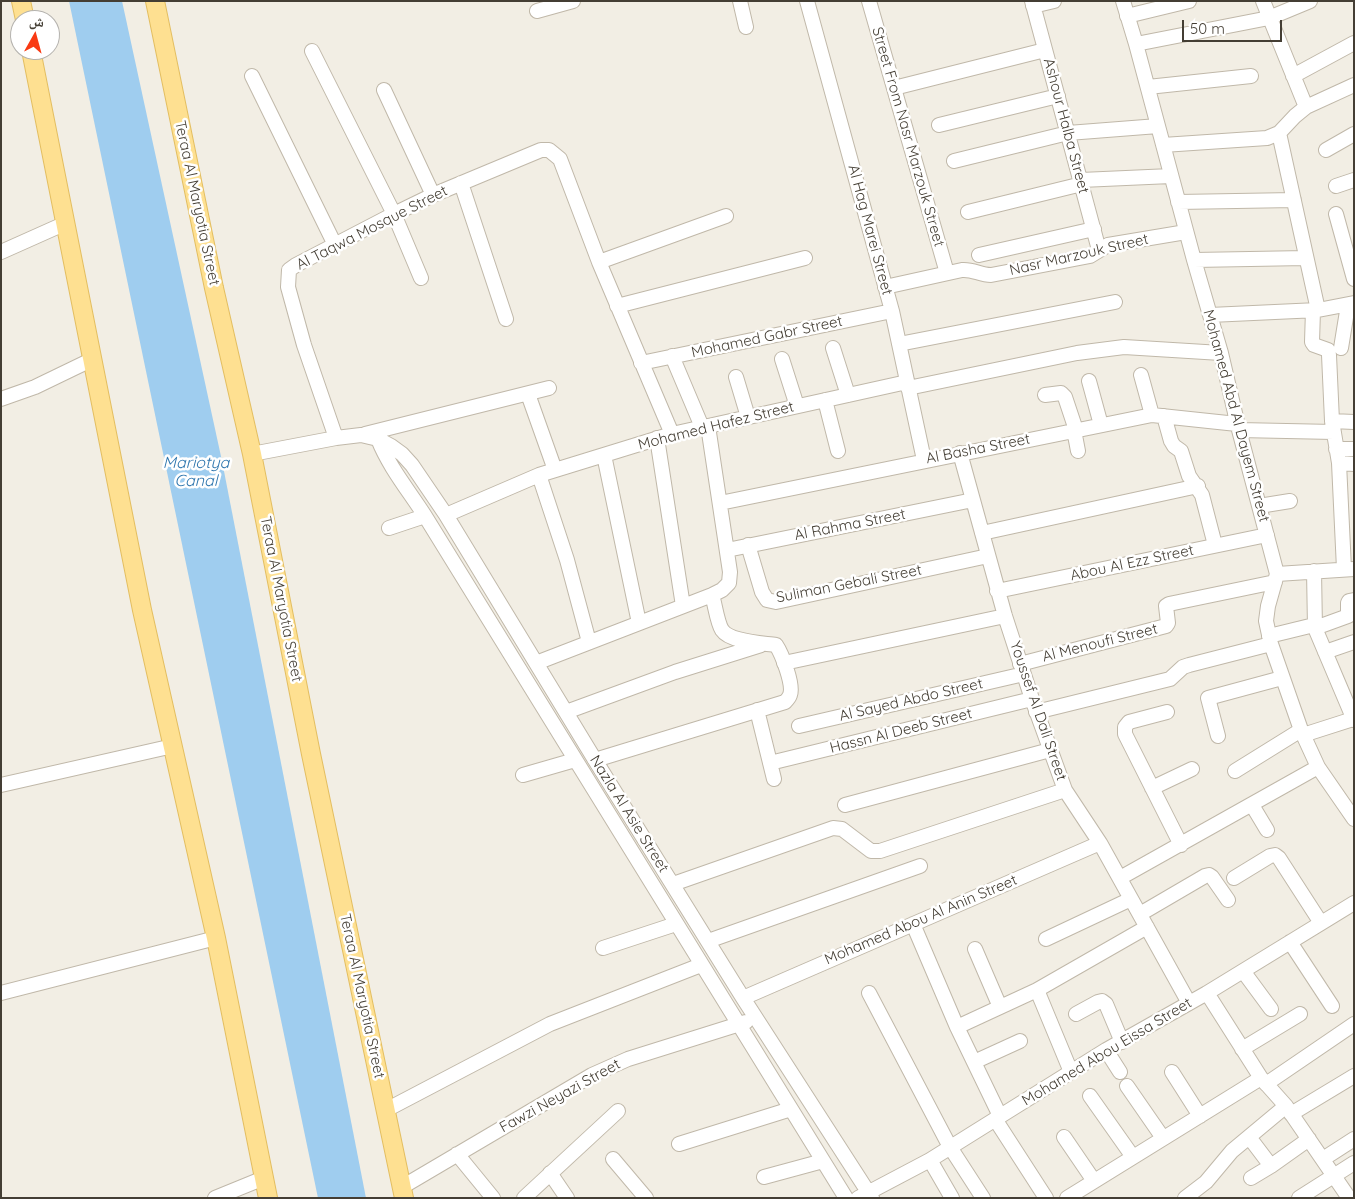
<!DOCTYPE html>
<html>
<head>
<meta charset="utf-8">
<style>
  body { margin:0 }
  #map { position:relative; width:1355px; height:1199px; overflow:hidden; background:#f2eee4; font-family:Quicksand,"Noto Naskh Arabic",sans-serif }
  canvas { display:block }
  .frame { position:absolute; inset:0; border:2px solid #443e34; pointer-events:none }
  .north { position:absolute; left:10px; top:10px; width:50px; height:50px; box-sizing:border-box; background:#fff; border:1px solid #b4b2ae; border-radius:50%; rotate:7deg; font-size:14px; font-weight:700; line-height:20px; text-align:center; color:#443e34 }
  .north::after { content:''; display:block; margin:auto; width:18px; height:22px; background:#f93a13; clip-path:polygon(50% 0,100% 100%,50% 72%,0 100%) }
  .scale { position:absolute; left:1182px; top:20px; width:100px; height:22px; box-sizing:border-box; border:2px solid #443e34; border-top:0; padding-left:6px; font-size:15px; line-height:18px; white-space:nowrap; color:#443e34; -webkit-text-stroke:4px #fff; paint-order:stroke }
</style>
</head>
<body>
<div id="map">
<canvas width="1355" height="1199"></canvas>
<div class="frame"></div>
<div class="north">ش</div>
<div class="scale">50 m</div>
</div>
<script>
const ctx = document.querySelector('canvas').getContext('2d');
ctx.lineJoin = 'round';
function paint(path, color) { ctx.fillStyle = color; ctx.fill(path, 'evenodd'); }
function stroke(path, color, width, dash) { ctx.strokeStyle = color; ctx.lineWidth = width; ctx.lineCap = dash ? 'butt' : 'round'; ctx.setLineDash(dash || []); ctx.stroke(path); }
function drawText(font, color, halo, rows, align = 'center') {
  ctx.font = font + ' Quicksand,sans-serif'; ctx.lineWidth = 5; ctx.setLineDash([]); ctx.textBaseline = 'middle'; ctx.strokeStyle = halo; ctx.fillStyle = color; for (const [text, x, y, turn = 0] of rows) {
    ctx.save(); ctx.translate(x, y); ctx.rotate((+turn || 0) * Math.PI / 180); ctx.textAlign = isNaN(turn) ? turn : align; if (halo) ctx.strokeText(text, 0, 0); ctx.fillText(text, 0, 0); ctx.restore();
  }
}
const water = new Path2D(`
  M69 1H122L222 461 366 1198H318Z`);
const minor = new Path2D(`
  M740 1 746 27
  M807 1 892 311 924 460
  M869 1 947 273
  M1032 1 1099 250
  M1123 1 1136 44 1194 260 1221 353 1239 430 1277 574 1268 606 1266 621 1271 644 1301 730 1318 767 1354 819
  M1263 1 1306 107
  M1033 6 1054 1
  M537 11 573 1
  M1127 16 1189 1
  M1136 44 1269 18 1310 1
  M312 51 394 214 421 278
  M252 76 335 245
  M1293 76 1354 43
  M1148 87 1251 76
  M894 88 1045 50
  M384 90 433 195
  M939 125 1058 96
  M1279 133 1318 310
  M1163 145 1267 138 1279 133 1295 116 1306 107 1354 85
  M1326 150 1354 134
  M954 161 1068 133 1158 126
  M1081 180 1171 176
  M461 183 506 319
  M1336 186 1354 180
  M1178 202 1294 200
  M968 212 1082 184
  M1336 214 1354 279
  M1 252 66 223
  M979 255 1094 229
  M1194 260 1306 258
  M599 262 726 216
  M885 287 962 270C973 269 980 275 991 275L1090 256 1108 245 1186 232
  M617 306 805 258
  M1313 310 1312 342 1314 345 1328 350 1329 355 1332 421 1339 463 1344 569
  M1210 315 1318 310 1354 303
  M899 344 1115 302
  M833 348 848 395
  M1341 348 1348 305
  M672 356 702 427
  M782 359 797 406
  M641 363 892 311
  M1141 375 1152 415
  M736 377 748 417
  M1089 381 1101 425
  M908 388 1077 353 1124 347 1221 353
  M528 394 555 470
  M1045 395 1061 393 1065 397 1076 430
  M1 399 35 387 93 359
  M825 400 838 451
  M1164 416 1171 441 1174 446 1181 451 1189 476 1202 495 1215 545
  M1332 421 1354 422
  M1074 430 1078 451
  M1239 430 1334 432
  M365 434 549 388
  M336 438 304 345 288 287 289 270 296 265 394 214 433 195 541 150H549L560 159 599 262 672 434
  M657 438 683 606
  M378 439C389 467 409 491 425 516L846 1198
  M1336 449H1354
  M960 453 1005 616 1032 699 1065 790 1100 843 1189 1003
  M252 454 336 438 361 435 378 439 391 446 402 454 412 465 446 515 595 760 743 998 872 1198
  M604 455 639 623
  M1339 463 1354 464
  M539 475 567 560 589 642
  M720 503 1152 415 1237 424
  M1259 506 1290 501
  M446 515 539 475 672 434 907 382
  M389 528 425 516
  M982 533 1198 486
  M748 545 762 592 767 600 776 602 988 556
  M727 550 973 500
  M1314 571 1315 628 1354 720
  M1277 574 1354 569
  M997 591 1267 535
  M1315 628 1348 616V603L1349 601 1354 600
  M1269 636 1314 625
  M1325 652 1354 642
  M536 663 712 595 722 590 729 583 730 572 708 426
  M784 663 1005 616
  M1020 664 1166 626 1168 623 1166 606 1169 604 1275 582
  M757 710 774 779
  M566 712 675 672 761 645
  M1036 712 1170 679 1183 667 1189 665 1271 644
  M1167 712 1129 722 1125 727V734L1181 845
  M799 726 1024 674
  M1303 735 1353 719
  M1218 736 1208 698 1282 678
  M595 760 785 702C787 700 789 698 790 695 794 685 782 654 776 645 762 643 730 642 722 630 717 622 715 604 712 595
  M770 763 1032 699
  M1235 771 1301 730
  M523 775 575 760
  M1 785 173 746
  M1152 788 1192 769
  M845 805 1050 750
  M1252 805 1267 830
  M1120 878 1318 767
  M1234 878 1270 856 1275 855 1279 858 1321 923
  M673 884 833 828 842 829 871 851H880L1065 790
  M1140 914 1205 876 1209 875 1212 877 1228 900
  M913 924 957 1027 1000 1116
  M1046 939 1131 899
  M708 941 920 866
  M1290 942 1332 1006
  M603 948 676 924
  M975 949 1000 1007
  M1243 971 1271 1009
  M1037 990 1071 1072
  M1 993 216 938
  M869 993 950 1147 983 1198
  M1207 993 1261 1078 1286 1106 1349 1198
  M743 998 1100 843
  M1076 1014 1098 1002 1102 1001 1106 1004 1122 1042
  M957 1027 1037 990 1147 927
  M1242 1049 1300 1014
  M1106 1050 1120 1072
  M974 1062 1020 1041
  M1172 1072 1200 1116
  M1266 1084 1354 1024
  M1127 1086 1163 1138
  M1090 1096 1133 1157
  M386 1110 550 1024 701 965
  M1291 1114 1354 1076
  M995 1119 1046 1198
  M1064 1137 1094 1181
  M1249 1137 1271 1166
  M679 1144 791 1109
  M457 1154 493 1198
  M613 1159 646 1198
  M1323 1159 1354 1139
  M930 1160 952 1198
  M550 1173 567 1198
  M764 1177 823 1161
  M1251 1178 1271 1166 1309 1139
  M402 1187 592 1075 628 1059 746 1022
  M215 1198 264 1178
  M524 1198 618 1111
  M858 1198 930 1160 1106 1050 1207 993 1354 903
  M1067 1198 1261 1078
  M1185 1198 1206 1182 1232 1151 1286 1106
  M1299 1198 1354 1163`);
const major = new Path2D(`
  M21 1 25 20
  M155 1 214 288 252 454 311 754 404 1198
  M31 50 142 610 216 938 268 1198`);
const streetNames = [
  ["Ashour Halba Street",1066,126,75],
  ["Street From Nasr Marzouk Street",908,137,74],
  ["Teraa Al Maryotia Street",197,203,78],
  ["Al Taqwa Mosque Street",372,228,-27],
  ["Al Hag Marei Street",870,230,75],
  ["Nasr Marzouk Street",1079,255,-13],
  ["Mohamed Gabr Street",767,337,-12],
  ["Mohamed Abd Al Dayem Street",1236,416,75],
  ["Mohamed Hafez Street",716,426,-14],
  ["Al Basha Street",978,449,-11],
  ["Al Rahma Street",850,525,-11],
  ["Abou Al Ezz Street",1132,563,-12],
  ["Suliman Gebali Street",849,584,-11],
  ["Teraa Al Maryotia Street",281,599,79],
  ["Al Menoufi Street",1100,643,-14],
  ["Al Sayed Abdo Street",911,700,-13],
  ["Youssef Al Dali Street",1038,711,71],
  ["Hassn Al Deeb Street",901,731,-14],
  ["Nazla Al Asie Street",629,814,58],
  ["Mohamed Abou Al Anin Street",921,920,-23],
  ["Teraa Al Maryotia Street",362,996,78],
  ["Mohamed Abou Eissa Street",1107,1052,-31],
  ["Fawzi Neyazi Street",560,1096,-29]
];
const waterNames = [
  ["Mariotya",196,463],
  ["Canal",196,481]
];
paint(water, '#9fcdef');
stroke(minor, '#c0b8a9', 16);
stroke(major, '#e3be61', 20);
stroke(minor, '#fff', 14);
stroke(major, '#fee091', 18);
drawText('15px', '#443e34', '#fff', streetNames);
drawText('italic 16px', '#2e76ae', '#fff', waterNames);
</script>
</body>
</html>
